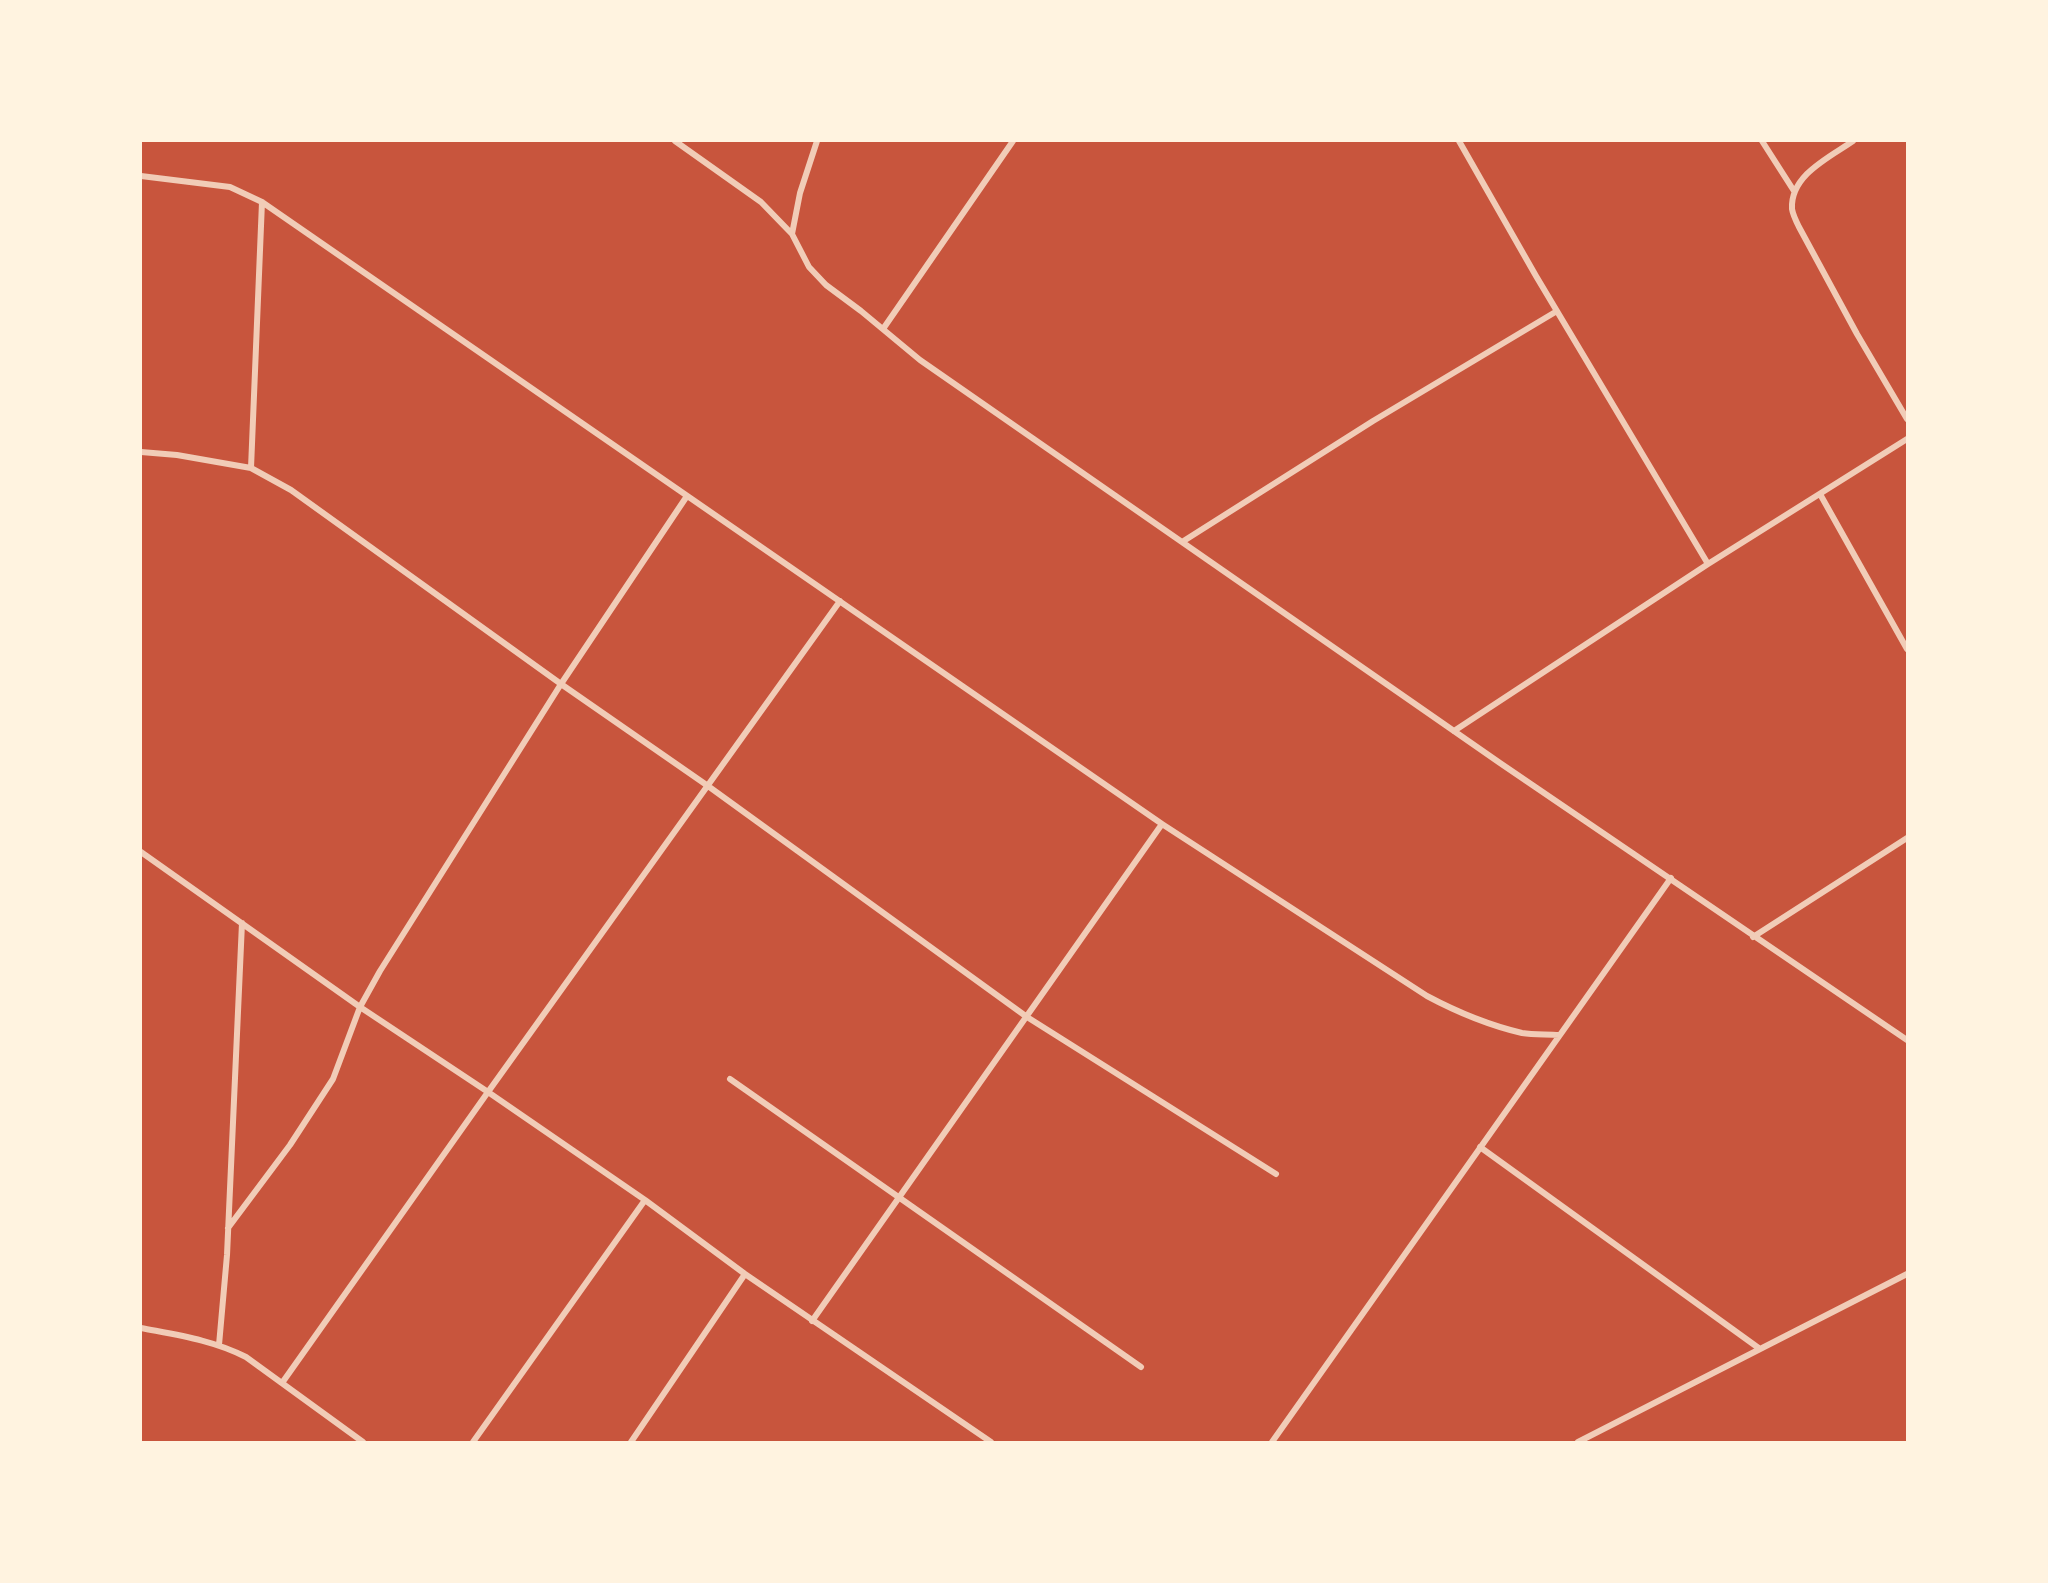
<!DOCTYPE html>
<html>
<head>
<meta charset="utf-8">
<style>
  body { margin:0 }
  #map { position:relative; width:2048px; height:1583px; overflow:hidden; background:#c8553d; font-family:"PT Serif",serif }
  canvas { display:block }
  .frame { position:absolute; inset:0; border:142px solid #fff3e0; pointer-events:none }
</style>
</head>
<body>
<div id="map">
<canvas width="2048" height="1583"></canvas>
<div class="frame"></div>
</div>
<script>
const ctx = document.querySelector('canvas').getContext('2d');
ctx.lineJoin = 'round';
function stroke(path, color, width, dash) { ctx.strokeStyle = color; ctx.lineWidth = width; ctx.lineCap = dash ? 'butt' : 'round'; ctx.setLineDash(dash || []); ctx.stroke(path); }
const minor = new Path2D(`
  M675 141 761 202 792 234
  M817 141 800 193 792 234 809 267 826 285 861 311 920 360 1500 763 1907 1040
  M1459 141 1536 276 1708 564
  M1762 141 1794 191
  M1853 141C1830 157 1790 175 1792 209 1793 215 1796 221 1799 227L1857 334 1907 419
  M141 176 230 187 262 202 1162 824 1427 996C1457 1012 1488 1025 1522 1033 1534 1035 1547 1034 1559 1035
  M883 329 1013 141
  M141 452 177 455 251 468 291 490 561 684 708 786 1027 1017 1276 1174
  M251 468 262 202
  M1820 494 1907 649
  M1182 542 1373 421 1557 311
  M1454 731 1708 564 1907 439
  M141 852 360 1007 488 1092 645 1200 745 1274 991 1442
  M1753 937 1907 838
  M730 1079 1141 1367
  M1480 1147 1760 1349
  M228 1228 290 1145 333 1079 360 1007 380 971 561 684 687 496
  M812 1321 1162 824
  M141 1328C177 1335 213 1340 246 1357L363 1442
  M219 1345 227 1255 242 923
  M282 1383 488 1092 840 601
  M473 1442 645 1200
  M631 1442 745 1274
  M1272 1442 1671 878
  M1578 1442 1907 1274`);
stroke(minor, '#f1ccb7', 6);
</script>
</body>
</html>
